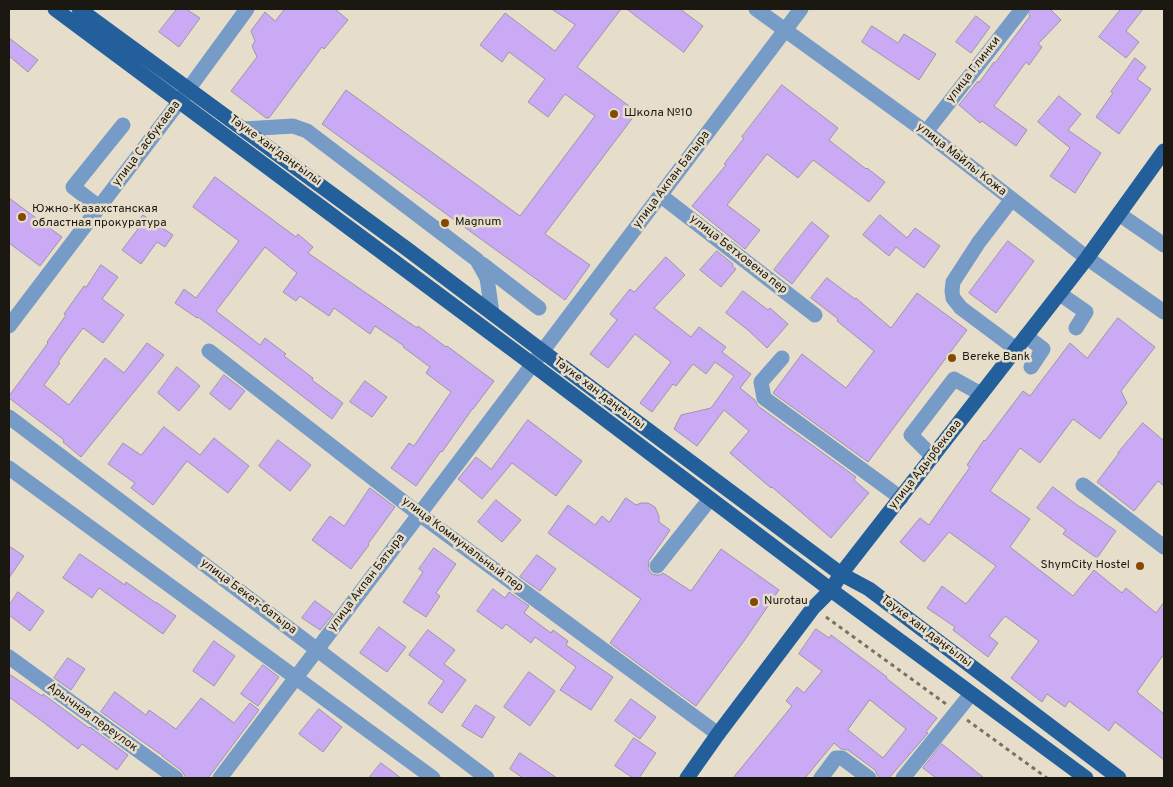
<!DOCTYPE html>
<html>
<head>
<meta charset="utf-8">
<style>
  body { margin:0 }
  #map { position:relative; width:1173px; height:787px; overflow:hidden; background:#e6deca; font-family:Overpass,sans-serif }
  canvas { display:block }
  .frame { position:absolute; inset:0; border:10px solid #1b1811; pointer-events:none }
</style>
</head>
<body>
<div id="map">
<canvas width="1173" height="787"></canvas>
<div class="frame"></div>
</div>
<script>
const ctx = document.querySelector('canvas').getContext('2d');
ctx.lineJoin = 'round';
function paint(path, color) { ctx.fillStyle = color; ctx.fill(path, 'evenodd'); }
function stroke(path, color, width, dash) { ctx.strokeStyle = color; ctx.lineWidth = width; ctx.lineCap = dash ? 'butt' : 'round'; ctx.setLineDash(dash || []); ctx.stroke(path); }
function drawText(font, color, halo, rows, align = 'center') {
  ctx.font = font + ' Overpass,sans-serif'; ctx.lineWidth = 5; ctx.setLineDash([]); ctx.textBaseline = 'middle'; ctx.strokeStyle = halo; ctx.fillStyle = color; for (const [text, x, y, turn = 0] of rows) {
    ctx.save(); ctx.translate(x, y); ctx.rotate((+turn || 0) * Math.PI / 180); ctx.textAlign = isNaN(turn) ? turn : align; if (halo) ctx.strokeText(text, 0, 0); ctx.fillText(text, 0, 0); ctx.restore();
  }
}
const building = new Path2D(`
  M177 9H186L200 18 179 47 159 32Z
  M285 9H335L348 20 324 49 322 47 269 118H266L231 91 257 57 252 46 255 41 251 31 265 12 275 21Z
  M552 9H621L577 67 637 112 545 234 590 265 565 300 322 124 346 90 520 216 595 116 565 94 548 117 528 102 545 79 509 52 502 62 480 45 505 13 555 51 575 25Z
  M627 9H680L703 26 684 52Z
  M1031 9H1050L1061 20 1038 44 1042 47 1029 65 1026 62 994 106 1027 130 1016 146 982 121 980 123 959 105 978 81 979 83 994 62 995 63 1030 16 1029 15Z
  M1121 9H1143L1126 31 1139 42 1126 58 1099 37Z
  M976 16 990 27 971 53 956 42Z
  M872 26 898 43 904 34 936 54 919 80 862 42Z
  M9 38 38 60 28 72 9 56Z
  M1135 58 1146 67 1137 79 1151 89 1119 134 1096 117 1113 93 1111 92Z
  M782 85 838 128 829 140 866 169 867 168 885 182 869 202 813 160 798 178 767 154 727 205 760 230 745 249 692 206 726 165 724 164 744 138 742 137Z
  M1059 96 1081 114 1068 130 1101 153 1075 193 1050 176 1070 148 1038 122Z
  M215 177 296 237 298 234 313 247 308 253 417 328 418 326 446 347 447 346 494 381 473 409V408L442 452 441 451 416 486 391 468 409 443 414 446 451 392 426 373 430 367 403 347 404 346 375 326 370 334 334 308 329 316 300 296 296 301 283 292 297 273 265 247 216 311 260 345 265 338 286 354 284 356 313 378 312 380 343 403 332 419 240 348 198 317 197 318 175 303 184 289 196 298 239 241 193 207Z
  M9 198 62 237 40 266 9 243Z
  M143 215 173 235 165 247 157 242 141 264 122 250 138 229 135 227Z
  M880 215 907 238 915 228 940 246 924 268 896 247 889 256 863 235Z
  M812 222 829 236 792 284 774 270Z
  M1008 241 1034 261 996 313 969 293Z
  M717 251 733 264 732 266 736 269 721 287 700 270Z
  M666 257 685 275 654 308 691 337 699 327 726 347 722 352 751 374 740 388 755 400 758 406 856 477 854 480 869 493 831 538 772 487 771 488 730 453 749 431 724 410 697 446 674 429 681 415 711 408 734 376 715 362 706 374 693 364 676 386 673 384 652 412 640 403 671 362 635 334 608 368 590 354 617 320 610 314 630 289 634 292Z
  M101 265 118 277 102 299 124 315 103 343 83 328 58 362 60 363 44 385 69 405 105 358 124 373 147 343 164 355 81 457 63 442 64 440 9 398V396L48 343 47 342 66 315 64 314 84 286 86 287Z
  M827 278 855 299 856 298 891 328 917 293 967 330 868 462 773 393 802 354 846 388 874 351 837 321 838 319 811 298Z
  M743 291 768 310 770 308 788 324 767 348 748 330 726 313Z
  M1118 318 1155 347 1121 391 1127 403 1100 439 1073 419 1040 463 1020 448 990 491 1030 519 1010 547 1073 596 1094 570 1122 593 1126 588 1156 613 1164 602V654L1137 692 1164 714V760L1115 722 1109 731 1069 701 1065 707 1047 694 1042 702 1011 678 1039 641 1005 616 989 636 998 643 988 657 953 630 955 627 927 608 942 586 966 604 996 566 949 532 924 562 900 542 920 518 929 525 970 467 967 465 984 440 985 441 1023 391 1030 396 1070 343 1087 358Z
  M177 367 200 386 179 411 158 393Z
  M224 375 245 391 230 410 210 394Z
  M365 381 387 397 372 417 350 402Z
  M528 420 582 461 556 496 512 463 482 499 458 479 476 457 491 469Z
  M1143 423 1164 441V486L1158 481 1134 511 1097 482 1119 453H1118Z
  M164 427 200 455 214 438 249 466 228 493 187 461 153 505 131 488 135 483 108 464 123 443 141 455Z
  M278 440 311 465 290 491 259 466Z
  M1053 487 1081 508V507L1116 531 1097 558 1063 534 1066 530 1037 508Z
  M370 488 395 507 368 544 369 545 351 569 312 540 330 516 344 526Z
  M626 498 636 505 641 503H648L655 507 659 516V522L670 530 648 562H649L648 569 652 574 656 575H660L663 573 691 591 721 549 779 590 744 641 696 706 610 643 641 599 548 533 568 505 595 525 602 516 609 522Z
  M496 500 521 520 502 542 478 522Z
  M9 546 24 556 9 578Z
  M434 548 456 564 436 593 440 596 426 617 403 602 423 572 419 569Z
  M80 554 125 585 126 582 156 603V602L176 616 163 634 99 588 92 598 63 578Z
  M537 555 556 569 540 591 520 577Z
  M493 589 505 598 509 592 529 606 524 613 551 633 553 630 568 641 566 645 613 677 591 710 560 690 576 667 535 637 531 643 506 624 502 629 477 611Z
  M18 592 44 611 30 631 9 615V606Z
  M315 601 333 614 320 630 302 618Z
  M379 627 406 647 387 672 360 653Z
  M816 629 829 638 831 635 887 677 886 678 937 718 926 732 928 733 889 778H879L875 770 848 750 841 749 834 743 805 778H733L792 706 786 701 797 687 804 693 822 671 799 654ZM870 700 906 729 883 758 848 730Z
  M428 630 455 650 444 664 466 680 442 713 428 703 444 681 409 655Z
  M214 641 235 656 214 686 193 671Z
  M68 658 85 669 71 690 54 678Z
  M263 665 279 677 258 706 241 694Z
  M529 672 555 691 530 726 504 707Z
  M9 674 42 696 43 694 89 728 90 727 128 755 117 770 82 744 78 749 43 722 9 697Z
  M115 692 146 715 149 710 176 729 201 698 234 723 250 703 259 710 208 778H186L182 771 162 756H163L101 712Z
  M631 699 656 717 640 739 615 721Z
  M476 705 495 717 482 738 462 726Z
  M319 709 342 727 323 752 299 734Z
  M634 738 656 753 639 778H633L615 766Z
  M942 744 984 778H936L923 768Z
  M520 753 557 778H523L510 769Z
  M381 763 401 778H369Z`);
const path = new Path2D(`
  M826 617 946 704
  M967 720 1047 778`);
const minor = new Path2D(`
  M756 9 926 132 1087 258 1164 312
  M244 129 293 126 307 131 477 260 487 278 492 313
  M926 132 1022 9
  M660 195 815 315
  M1012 199 979 242 953 282 952 291 953 298 961 308 1016 349
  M99 207 73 187 123 125
  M1119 214 1164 245
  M482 264 539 308
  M1060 294 1086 312 1076 328
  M9 326 179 102 247 9
  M1026 336 1043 349 1031 367
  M209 351 419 514 718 734
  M782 358 761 382 764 398 901 498
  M9 417 487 778
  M933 457 911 435 954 379 981 394
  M9 468 433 778
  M1083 485 1164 547
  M657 566 710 499
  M9 657 176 778
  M220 778 801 9
  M821 778 836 758H842L869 778
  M903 778 971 694`);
const major = new Path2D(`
  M55 9 532 364 831 590 1086 778
  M79 9 407 249 554 360 841 574 869 589 1119 778
  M687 778 718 734 813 608 831 590 841 574 1087 258 1164 151`);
const markers = [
  [614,114,5,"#854a02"],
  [22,217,5,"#854a02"],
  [445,223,5,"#854a02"],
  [952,358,5,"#854a02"],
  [1140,566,5,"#854a02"],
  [754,602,5,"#854a02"]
];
const streetNames = [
  ["улица Глинки",974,70,-52],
  ["улица Сасбукаева",147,144,-53],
  ["Тәуке хан даңғылы",275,151,36],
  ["улица Майлы Кожа",961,160,38],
  ["улица Акпан Батыра",672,180,-53],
  ["улица Бетховена пер",738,255,38],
  ["Тәуке хан даңғылы",599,394,37],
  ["улица Адырбекова",926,465,-52],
  ["улица Коммунальный пер",462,545,37],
  ["улица Акпан Батыра",367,583,-53],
  ["улица Бекет-батыра",248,597,37],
  ["Тәуке хан даңғылы",926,632,37],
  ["Арычная переулок",92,718,36]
];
const poiNames = [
  ["Школа №10",624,114],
  ["Южно-Казахстанская",32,210],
  ["областная прокуратура",32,224],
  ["Magnum",455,223],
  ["Bereke Bank",962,358],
  ["ShymCity Hostel",1130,566,"right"],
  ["Nurotau",764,602]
];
paint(building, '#cbaaf5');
stroke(building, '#9c95a7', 1);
stroke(path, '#787265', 3, [4, 4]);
stroke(minor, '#759bc6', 15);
stroke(major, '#235f9b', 15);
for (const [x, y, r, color] of markers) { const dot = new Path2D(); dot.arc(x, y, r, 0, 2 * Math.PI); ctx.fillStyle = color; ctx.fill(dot); stroke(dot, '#e6deca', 2); }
drawText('12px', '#1b1811', '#e6deca', streetNames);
drawText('12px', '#1b1811', '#e6deca', poiNames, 'left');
</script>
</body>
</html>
